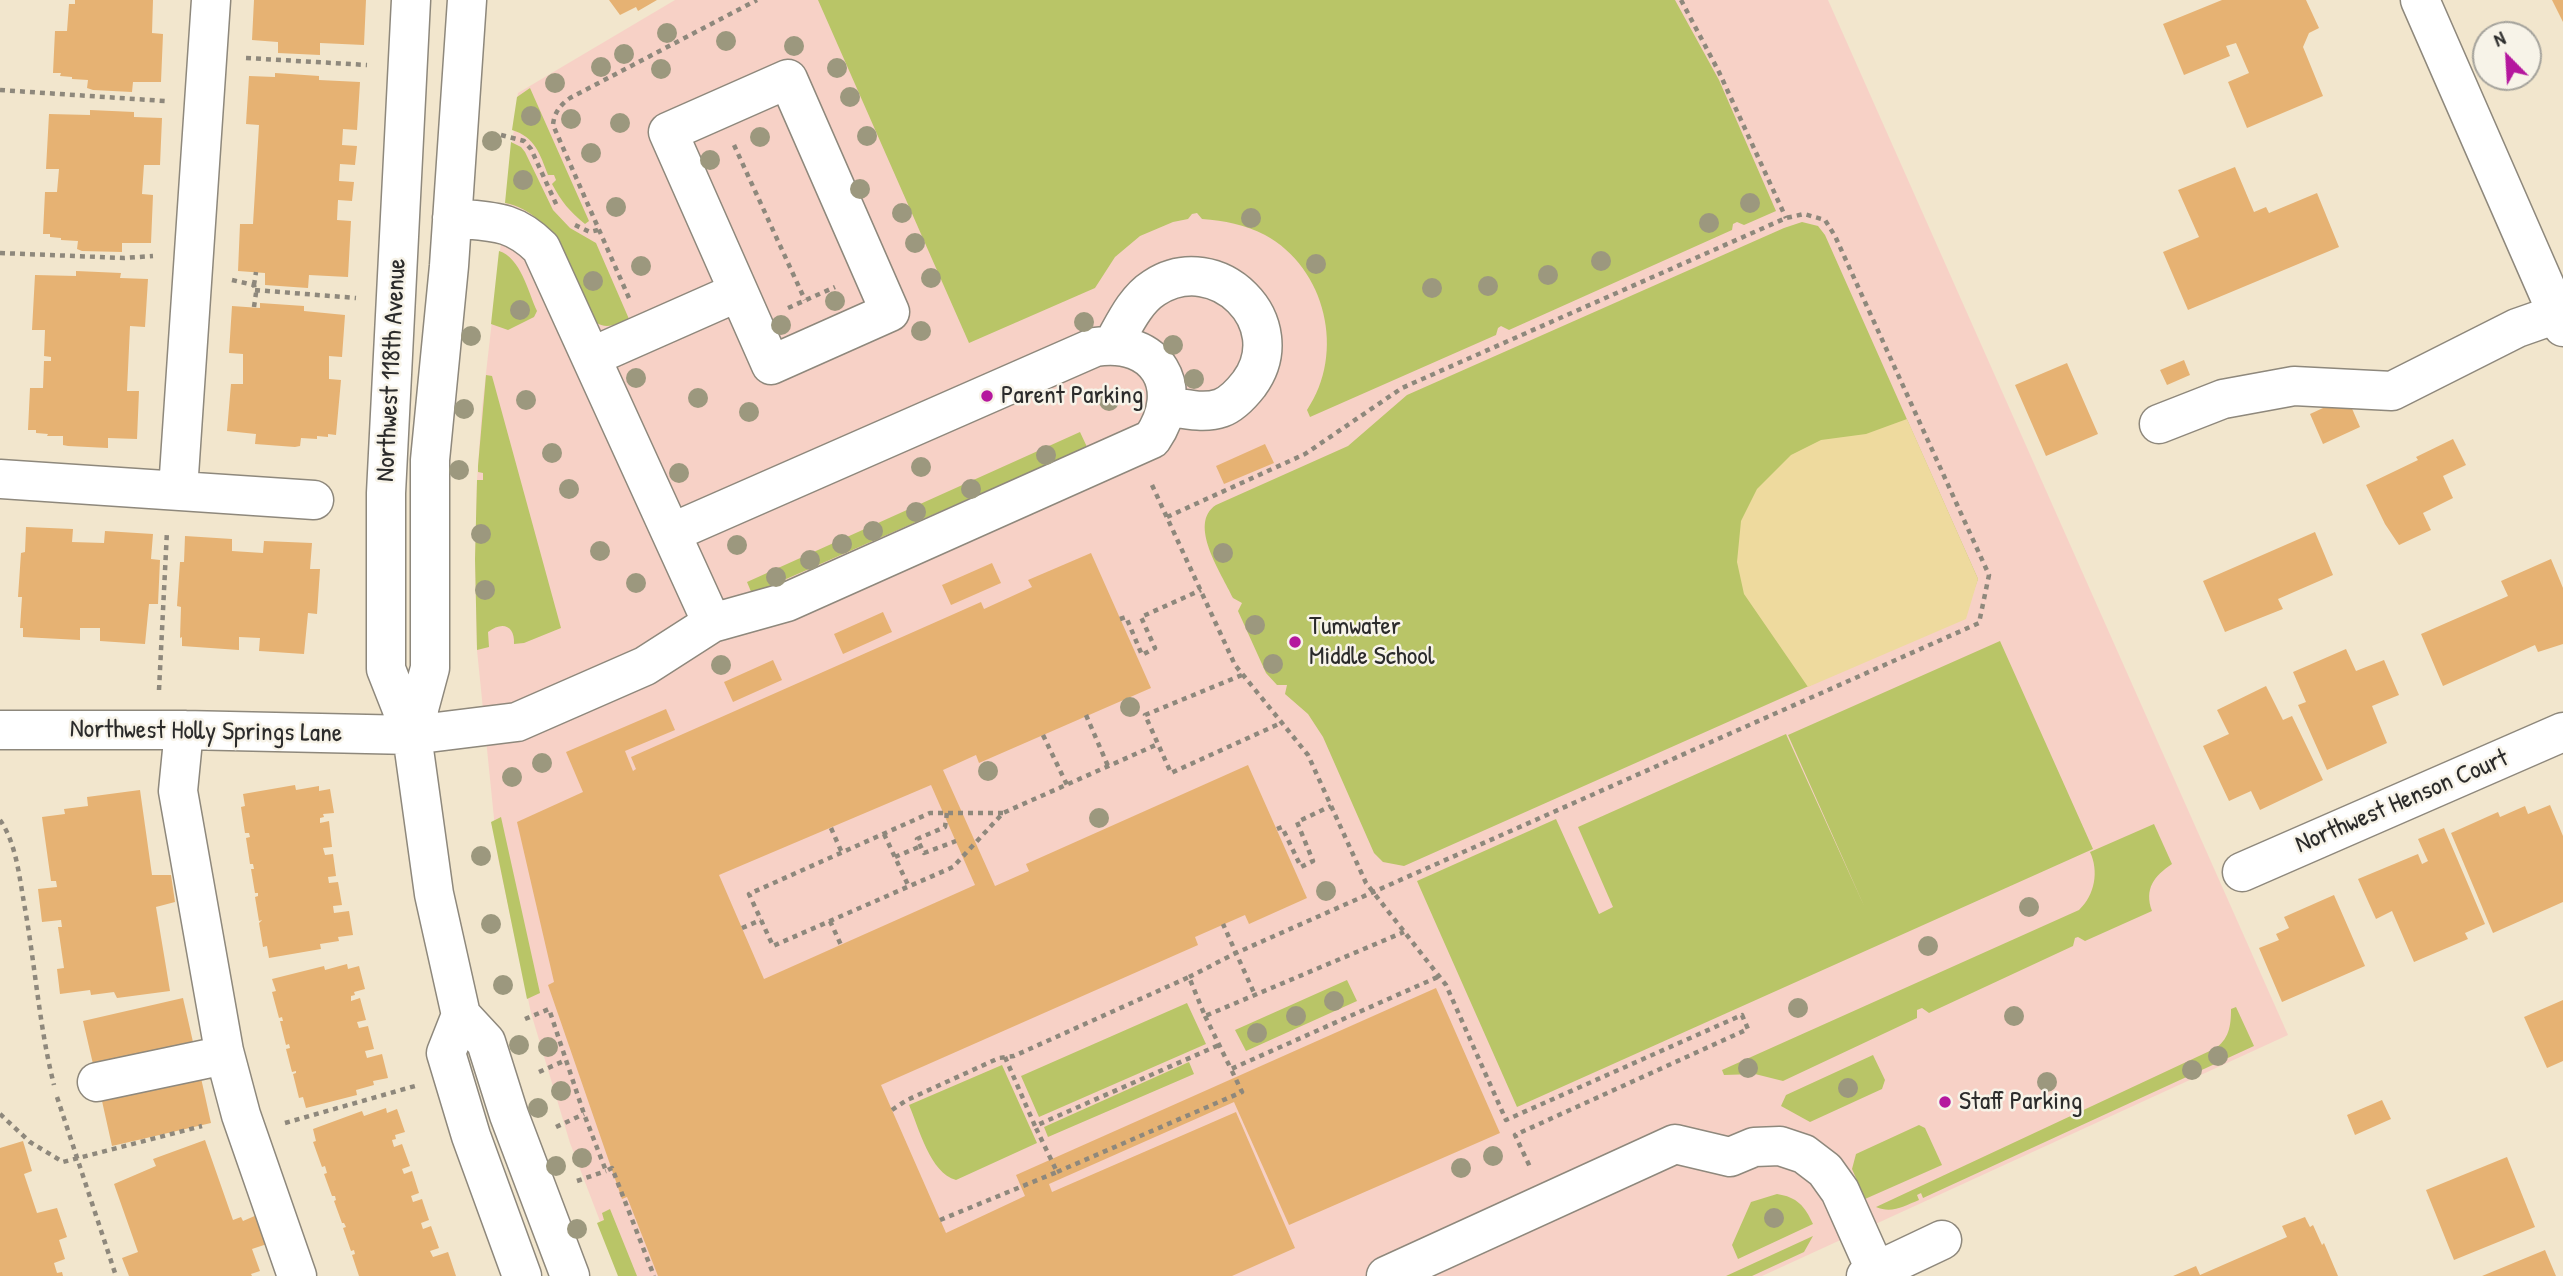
<!DOCTYPE html>
<html>
<head>
<meta charset="utf-8">
<style>
  body { margin:0 }
  #map { position:relative; width:2563px; height:1276px; overflow:hidden; background:#f2e6cd; font-family:"Patrick Hand",sans-serif }
  canvas { display:block }
  .north { position:absolute; left:2472px; top:21px; width:70px; height:70px; box-sizing:border-box; background:#f7f3e8; border:2px solid #a5a39c; border-radius:50%; rotate:336deg; font-size:19px; font-weight:700; line-height:28px; text-align:center; color:#2b2b2b }
  .north::after { content:''; display:block; margin:auto; width:24px; height:32px; background:#b5179e; clip-path:polygon(50% 0,100% 100%,50% 72%,0 100%) }
</style>
</head>
<body>
<div id="map">
<canvas width="2563" height="1276"></canvas>
<div class="north">N</div>
</div>
<script>
const ctx = document.querySelector('canvas').getContext('2d');
ctx.lineJoin = 'round';
function paint(path, color) { ctx.fillStyle = color; ctx.fill(path, 'evenodd'); }
function stroke(path, color, width, dash) { ctx.strokeStyle = color; ctx.lineWidth = width; ctx.lineCap = dash ? 'butt' : 'round'; ctx.setLineDash(dash || []); ctx.stroke(path); }
function drawText(font, color, halo, rows, align = 'center') {
  ctx.font = font + ' "Patrick Hand",sans-serif'; ctx.lineWidth = 5; ctx.setLineDash([]); ctx.textBaseline = 'middle'; ctx.strokeStyle = halo; ctx.fillStyle = color; for (const [text, x, y, turn = 0] of rows) {
    ctx.save(); ctx.translate(x, y); ctx.rotate((+turn || 0) * Math.PI / 180); ctx.textAlign = isNaN(turn) ? turn : align; if (halo) ctx.strokeText(text, 0, 0); ctx.fillText(text, 0, 0); ctx.restore();
  }
}
const built = new Path2D(`
  M675 0H1828L2288 1035 1762 1276H621L570 1143 531 1013 498 858 477 650 475 559 477 480 482 408 518 93Z`);
const green = new Path2D(`
  M818 0H1675L1719 80 1776 211 1744 225 1737 222 1733 224 1732 230 1509 330 1501 326 1498 328 1496 335 1310 417 1307 410C1346 353 1326 268 1265 235 1244 224 1225 221 1202 219L1197 213 1192 214 1188 219 1173 222 1140 236 1115 257 1095 288 969 343Z
  M530 88 589 221 585 224C570 212 561 201 552 184L556 180 554 175H548C540 154 535 137 512 130L517 97Z
  M511 142 521 147 525 152 553 210 570 228 596 243 629 319C617 324 607 330 595 322 575 279 557 213 505 203Z
  M1802 222 1818 226 1825 235 1978 579 1964 617 1404 866 1383 862 1374 853 1323 737 1308 714 1285 694 1287 685H1277L1266 673 1238 611 1242 603 1233 598C1222 574 1187 524 1216 505L1348 446 1407 395 1784 228Z
  M499 251C521 258 528 292 537 311L534 317 508 330 491 324Z
  M486 375 492 376 561 628 524 643 514 644C515 625 502 621 488 632L489 647 477 650 475 559 477 480H483V473L478 472V466Z
  M1080 432 1087 447 752 594 747 582Z
  M2000 641 2093 849 1517 1107 1417 881 1556 819 1599 914 1613 907 1578 827 1786 734 1865 908 1788 735Z
  M501 817 540 993 527 999 491 822Z
  M2154 824 2172 864C2154 876 2144 889 2152 911L2085 941 2078 937 2075 938 2073 946 1929 1013 1922 1008 1917 1010V1018L1783 1081 1755 1074 1724 1075 1722 1070 2079 910C2095 895 2099 871 2090 852Z
  M1347 980 1357 1001 1246 1051 1235 1030Z
  M1187 1003 1206 1044 1039 1117 1021 1076Z
  M2236 1007 2254 1046 1923 1198 1921 1193 1917 1195 1919 1200C1904 1206 1892 1214 1876 1207L2214 1049C2229 1040 2231 1026 2231 1009Z
  M1873 1055 1885 1080 1882 1089 1810 1122 1781 1106 1786 1095Z
  M1189 1062 1194 1074 1048 1137 1044 1127Z
  M1002 1065 1037 1143 956 1180C930 1173 919 1128 909 1105Z
  M1919 1125 1925 1128 1942 1165 1865 1199 1852 1169 1856 1154Z
  M1777 1194C1797 1197 1805 1206 1813 1224L1738 1259 1732 1245 1751 1202Z
  M610 1209 637 1276H618L597 1223 604 1220 602 1213Z
  M1813 1236 1804 1252 1752 1276H1726Z`);
const sand = new Path2D(`
  M1907 419 1978 579 1966 619 1808 687 1744 594 1737 562 1741 521 1757 489 1791 455 1821 440 1866 434Z`);
const building = new Path2D(`
  M75 0H153L152 33 163 34 161 82H133L132 92 93 90 87 88 88 80 72 79V77L60 76 61 73H53L55 31H67L69 4H75Z
  M254 0H366L364 45 320 43V55L278 53V42L252 40Z
  M609 0H657L638 11 636 7 620 15Z
  M2222 0H2306L2319 28 2309 33 2303 47 2323 96 2247 128 2228 82 2249 73 2236 43 2226 46 2230 56 2184 75 2163 24Z
  M2552 0H2563V22Z
  M275 73 319 76V80L360 82 357 130 343 129 342 145 357 146 355 165 340 164 339 181 354 182 352 201 338 200 337 220 351 221 348 277 309 275 308 288 265 285V273L238 271 240 224H253L259 125 246 124 249 76 275 77Z
  M90 110 134 112V117L162 118 160 165H144L142 194 153 195 151 243H122V252L82 251 77 249 78 241 61 240V238L50 237V234H43L45 192H57L59 169H46L49 114 90 115Z
  M2235 167 2254 212 2266 207 2269 213 2317 193 2339 247 2188 310 2163 252 2199 237 2178 190Z
  M76 271 121 273 120 278 148 279 145 327 130 326 127 391H139L137 439 108 438V448L68 446 63 445V436H47L48 434 36 433V430H28L30 388H43L44 361H51V357L44 356 45 330H32L35 275 76 276Z
  M260 303 304 306V311L345 315 342 357 329 356V379L341 380 336 435 328 434V437L317 436V439L301 438 300 446 295 447 255 444 256 434 227 431 231 384H243V354L229 353 232 306 260 308Z
  M2184 360 2190 375 2167 385 2160 370Z
  M2067 363 2098 434 2046 456 2015 385Z
  M2347 397 2360 427 2323 444 2310 414Z
  M2453 439 2466 465 2443 476 2453 498 2423 513 2431 530 2399 545 2385 524 2366 485 2418 460 2416 457Z
  M1265 444 1274 463 1224 484 1216 466Z
  M26 527 73 529 72 542 104 543 105 531 153 534 151 559 160 560 158 604H149L145 644 100 641V628H80V640L23 637V628H20L22 597H18L21 553 25 552Z
  M2315 532 2333 575 2278 599 2283 609 2225 632 2203 581Z
  M185 536 232 539V551L263 553 264 541 312 543 310 569H320L317 614 308 613 304 654 259 651 260 638 239 637V650L182 646V637L180 638 181 607 177 606 180 562H184Z
  M1091 553 1151 688 979 763 976 755 943 770 995 886 1029 871 1026 864 1248 765 1307 898 1249 924 1245 915 1195 937 1198 945 881 1085 946 1233 1025 1196 1016 1175 1436 988 1500 1133 1289 1225 1234 1102 1049 1184 1052 1192 1236 1112 1295 1248 1232 1276H658L627 1197 622 1199 548 985 554 982 517 822 583 792 566 752 666 709 675 730 625 751 633 771 636 769 631 757 981 602 984 609 1032 587 1028 580ZM931 785 975 885 764 979 719 875Z
  M2551 559 2563 588V644L2538 652 2535 645 2443 686 2421 634 2508 596 2501 581Z
  M992 563 1001 583 951 605 942 585Z
  M883 612 892 632 843 654 834 634Z
  M2346 649 2356 671 2384 660 2399 695 2372 706 2387 743 2327 770 2298 705 2306 702 2293 672Z
  M773 660 782 680 733 702 724 682Z
  M2266 686 2283 720 2292 716 2323 780 2260 810 2251 791 2229 801 2203 746 2229 734 2217 710Z
  M295 785 296 790 319 786V791L330 789 334 813 323 814 324 817 320 818V823L329 821 332 847 323 848 325 855 333 854 336 876 328 877 329 883 338 882 342 905 333 906 334 913 349 911 353 935 338 937 339 941 320 944 321 949 269 958 267 946 263 947 259 923 262 920 259 921 255 897 258 896V893H255L251 869H254L253 864H250L246 838 250 837 249 833H245L241 807 245 806 243 794Z
  M140 790 152 875H171L175 902 156 907 170 991 117 998 114 992 91 995 90 990 60 994 57 969 64 968 58 927H62L61 920 42 922 38 889 57 887 56 881H51L42 817 65 814 64 809 88 806 87 797Z
  M2550 805 2563 836V902L2493 933 2451 833 2498 812 2500 817 2525 806 2528 814Z
  M2444 828 2485 924 2465 933 2468 939 2414 962 2392 911 2376 919 2358 879 2418 854 2422 864 2428 861 2418 839Z
  M2334 895 2365 966 2282 1002 2259 948 2279 940 2276 934 2289 928 2284 917Z
  M347 964 348 969 359 966 365 989 354 992 355 995 351 996V1001L360 998 366 1020 357 1022 359 1028 368 1026 374 1049 365 1051 367 1058 382 1054 388 1078 373 1081 374 1085 356 1090 357 1095 306 1108 303 1097 299 1098 293 1074 296 1073V1071L292 1072 286 1049 290 1048 289 1044 286 1045 280 1021H283L282 1017 279 1018 272 992 276 991 272 979 324 966 325 970Z
  M183 998 193 1042 93 1064 83 1021Z
  M2563 1000V1061L2547 1068 2524 1017Z
  M201 1078 211 1123 112 1146 102 1101Z
  M2382 1100 2391 1119 2355 1135 2347 1115Z
  M386 1108 387 1113 397 1109 405 1132 395 1135 396 1139 392 1140 394 1147 402 1144 410 1166 402 1169 404 1174 412 1171 419 1193 411 1196 413 1202 422 1199 429 1220 421 1223 423 1229 431 1226 439 1248 430 1251 433 1257 448 1252 456 1276H359L352 1255 355 1254 354 1250 351 1251 343 1228 346 1227 344 1223H342L334 1201 336 1200 335 1196H332L324 1174 327 1173 325 1166 322 1167 313 1142 316 1141 313 1129 362 1111 364 1116Z
  M205 1140 233 1220 241 1217 243 1221 257 1215 267 1244 252 1249 260 1271 251 1274 252 1276H129L122 1258 138 1252 114 1184 156 1166 153 1159Z
  M23 1141 32 1171 24 1174 37 1213 57 1208 67 1237 59 1240 65 1259 54 1263 57 1273 62 1272 63 1276H0V1148Z
  M2507 1157 2535 1227 2454 1260 2426 1190Z
  M2305 1217 2310 1227 2313 1225 2322 1245 2324 1243 2338 1276H2173L2196 1266 2200 1275 2287 1237 2282 1226Z
  M2545 1250 2556 1276H2482Z`);
const path = new Path2D(`
  M1681 0 1719 72 1786 218
  M246 58 367 65
  M0 90 165 101
  M501 135 524 141 531 149 557 206
  M734 145 805 300
  M575 225 590 232 598 230
  M0 253 124 258 153 256
  M232 280 254 285 256 293 254 307
  M254 285 256 272
  M255 290 356 298
  M629 298 553 125C554 113 560 105 570 98L757 0
  M788 308 835 287
  M1152 485 1235 665 1308 755 1366 883 1446 985 1506 1120 1742 1015 1748 1029 1515 1135 1530 1167
  M1167 517 1305 454 1402 388 1786 218 1804 214 1825 220 1835 236 1989 575 1979 623 1236 953 1223 924
  M1120 619 1126 617 1142 655 1155 648 1141 617 1201 590
  M1242 675 1145 715 1171 773 1281 723
  M159 690 167 531
  M1086 715 1108 766
  M1043 735 1067 785
  M947 813 945 827 917 839 924 853 956 841
  M1003 813H930L749 894 773 946 953 867 1003 813 1158 744
  M0 820C16 843 19 875 24 903 35 963 39 1026 54 1085
  M831 828 842 853
  M1277 829 1282 827 1301 867 1313 861 1297 822 1331 806
  M884 834 909 887
  M895 857 921 846
  M830 921 841 945
  M742 928 761 920
  M1189 977 1236 953 1255 995
  M1205 1016 1231 1069 1440 976
  M525 1019 549 1009 584 1114 606 1171 612 1168 654 1276
  M1005 1057 1035 1126 1219 1045
  M539 1072 566 1060
  M57 1097 116 1276
  M892 1110 907 1100 999 1058 1014 1056 1189 977 1205 1016 1404 932
  M0 1114 30 1142 63 1162 202 1126
  M285 1123 415 1086
  M556 1127 584 1114
  M1057 1172 1242 1092 1231 1069
  M577 1181 606 1171
  M940 1220 1057 1172 1035 1126`);
const minor = new Path2D(`
  M411 0 386 493V669L412 735 434 894 461 1015 486 1042 509 1115 570 1276
  M2420 0 2563 327
  M788 79 890 312 771 365 668 132Z
  M452 218C491 222 512 219 541 248L712 623
  M1113 344C1124 325 1135 300 1154 288 1217 247 1294 323 1249 384 1242 393 1232 404 1221 408 1204 414 1185 409 1168 406
  M591 357 738 292
  M2159 424 2223 399 2294 386 2392 391 2517 328 2557 314
  M0 479 314 500
  M178 490 211 0
  M0 730H184L412 735 517 722 645 666 712 623 787 602 1152 439C1187 388 1157 337 1095 347L671 533
  M184 730 178 791 224 1051 241 1115 297 1276
  M412 735 430 668V460L449 266 467 0
  M2242 872 2563 732
  M461 1015 446 1053 471 1136 522 1276
  M97 1082 225 1055
  M1386 1276 1675 1144 1730 1157 1754 1147 1780 1146 1804 1154 1825 1170 1840 1191 1878 1276
  M1866 1276 1942 1240`);
const trees = [
  [667,33],
  [726,41],
  [794,46],
  [624,54],
  [601,67],
  [837,68],
  [661,69],
  [555,83],
  [850,97],
  [531,116],
  [571,119],
  [620,123],
  [867,136],
  [760,137],
  [492,141],
  [591,153],
  [710,160],
  [523,180],
  [860,189],
  [1750,203],
  [616,207],
  [902,213],
  [1251,218],
  [1709,223],
  [915,243],
  [1601,261],
  [1316,264],
  [641,266],
  [1548,275],
  [931,278],
  [593,281],
  [1488,286],
  [1432,288],
  [835,301],
  [520,310],
  [1084,322],
  [781,325],
  [921,331],
  [471,336],
  [1173,345],
  [636,378],
  [1194,379],
  [698,398],
  [526,400],
  [1109,401],
  [464,409],
  [749,412],
  [552,453],
  [1046,455],
  [921,467],
  [459,470],
  [679,473],
  [569,489],
  [971,489],
  [916,512],
  [873,531],
  [481,534],
  [842,544],
  [737,545],
  [600,551],
  [1223,553],
  [810,560],
  [776,577],
  [636,583],
  [485,590],
  [1255,625],
  [1273,664],
  [721,665],
  [1130,707],
  [542,763],
  [988,771],
  [512,777],
  [1099,818],
  [481,856],
  [1326,891],
  [2029,907],
  [491,924],
  [1928,946],
  [503,985],
  [1334,1001],
  [1798,1008],
  [1296,1016],
  [2014,1016],
  [1257,1033],
  [519,1045],
  [548,1047],
  [2218,1056],
  [1748,1068],
  [2192,1070],
  [2047,1082],
  [1848,1088],
  [561,1091],
  [538,1108],
  [1493,1156],
  [582,1158],
  [556,1166],
  [1461,1168],
  [1774,1218],
  [577,1229]
];
const markers = [
  [987,396,7,"#b5179e"],
  [1295,642,7,"#b5179e"],
  [1945,1102,7,"#b5179e"]
];
const streetNames = [
  ["Northwest 118th Avenue",392,370,-87],
  ["Northwest Holly Springs Lane",206,732,1],
  ["Northwest Henson Court",2402,802,-23]
];
const poiNames = [
  ["Parent Parking",1001,396],
  ["Tumwater",1309,627],
  ["Middle School",1309,657],
  ["Staff Parking",1959,1102]
];
paint(built, '#f7d1c6');
paint(green, '#b9c567');
paint(sand, '#eeda9e');
paint(building, '#e6b273');
stroke(minor, '#8e887c', 41);
stroke(path, '#8e887c', 4.5, [5, 5]);
stroke(minor, '#fff', 38);
ctx.fillStyle = '#9c987e';
for (const [x, y] of trees) { ctx.beginPath(); ctx.arc(x, y, 10, 0, 2 * Math.PI); ctx.fill(); }
for (const [x, y, r, color] of markers) { const dot = new Path2D(); dot.arc(x, y, r, 0, 2 * Math.PI); ctx.fillStyle = color; ctx.fill(dot); stroke(dot, '#f7f3e8', 2.5); }
drawText('26px', '#2b2b2b', '#f7f3e8', streetNames);
drawText('26px', '#2b2b2b', '#f7f3e8', poiNames, 'left');
</script>
</body>
</html>
